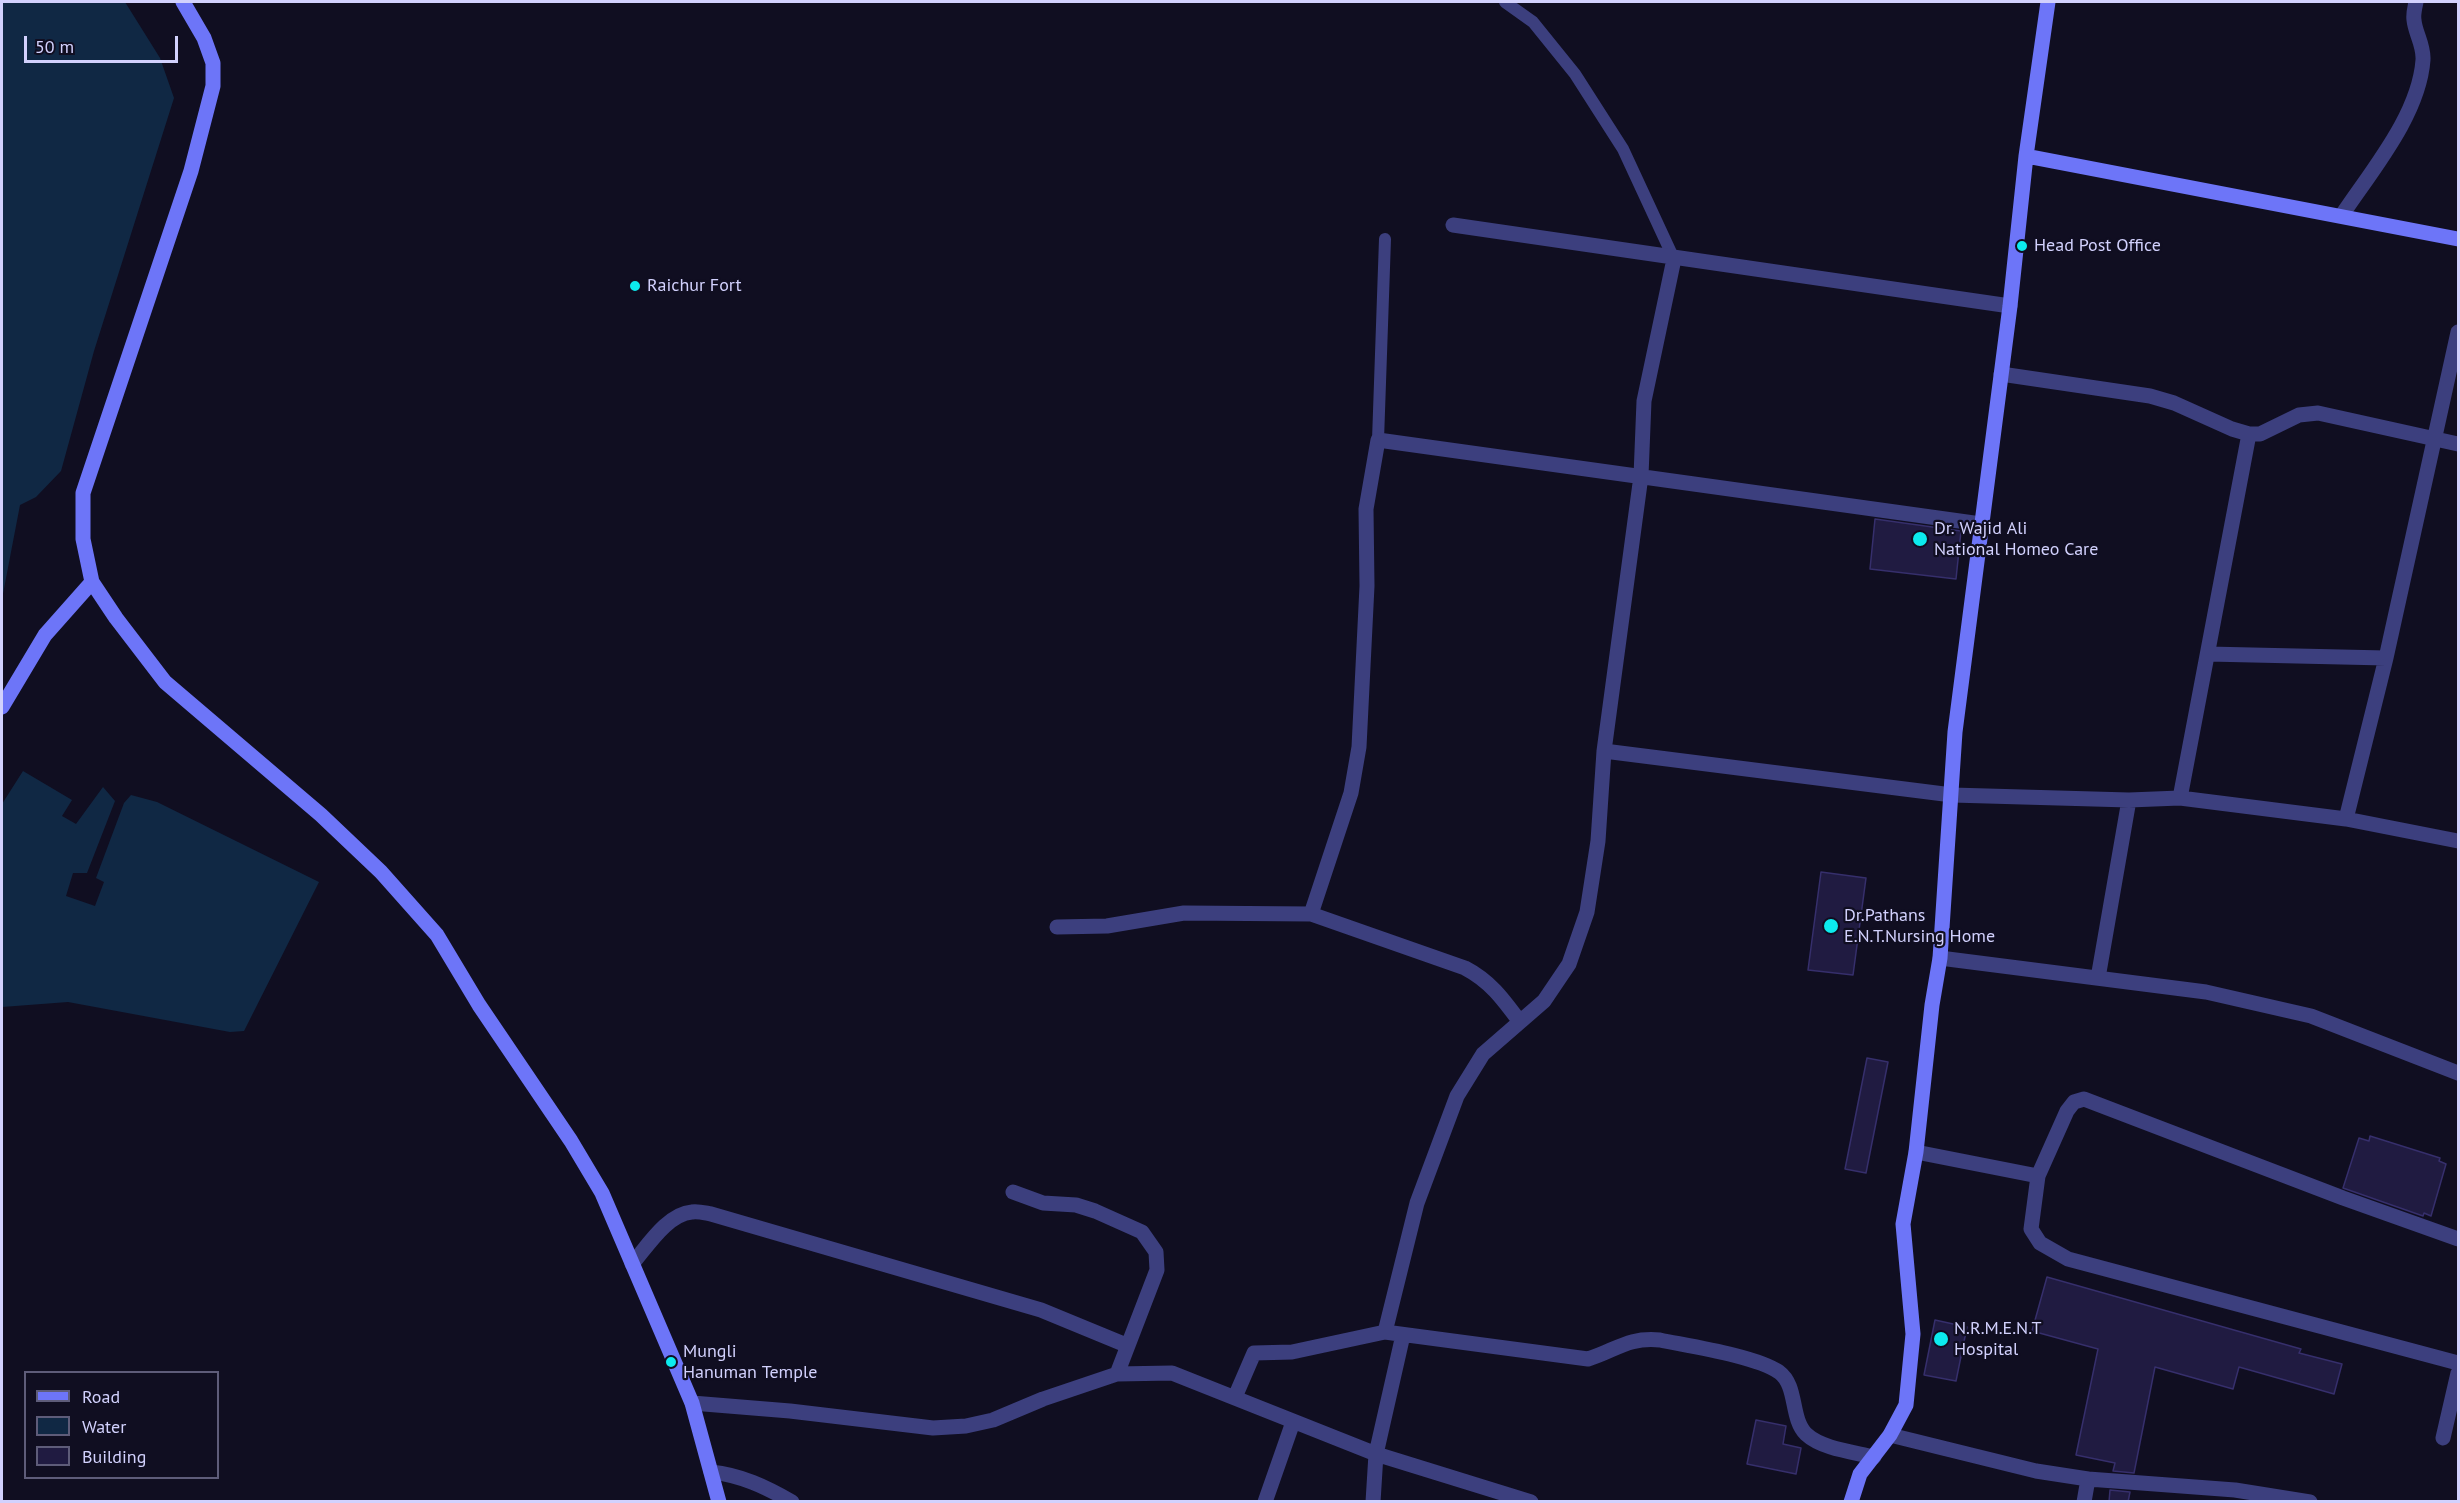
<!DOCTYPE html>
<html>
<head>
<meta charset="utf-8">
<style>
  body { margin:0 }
  #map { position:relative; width:2460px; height:1503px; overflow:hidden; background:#100e21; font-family:"PT Sans",sans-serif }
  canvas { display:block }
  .frame { position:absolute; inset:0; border:3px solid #d2d1fd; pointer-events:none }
  .legend { position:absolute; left:24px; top:1371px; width:195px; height:108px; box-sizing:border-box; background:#100e21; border:2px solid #5e5c79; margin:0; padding:8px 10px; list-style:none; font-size:18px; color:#d2d1fd }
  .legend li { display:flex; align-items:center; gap:12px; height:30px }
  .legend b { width:30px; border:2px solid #5e5c79 }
  .scale { position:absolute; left:24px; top:36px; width:154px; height:27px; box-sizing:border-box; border:3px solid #d2d1fd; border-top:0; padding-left:8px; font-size:18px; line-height:21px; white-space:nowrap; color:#d2d1fd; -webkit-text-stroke:4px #100e21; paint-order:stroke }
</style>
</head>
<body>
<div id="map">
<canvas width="2460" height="1503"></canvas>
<div class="frame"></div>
<ul class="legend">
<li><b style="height:8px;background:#6d75f8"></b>Road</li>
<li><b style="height:16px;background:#102844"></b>Water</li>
<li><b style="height:16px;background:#201b41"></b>Building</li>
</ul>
<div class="scale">50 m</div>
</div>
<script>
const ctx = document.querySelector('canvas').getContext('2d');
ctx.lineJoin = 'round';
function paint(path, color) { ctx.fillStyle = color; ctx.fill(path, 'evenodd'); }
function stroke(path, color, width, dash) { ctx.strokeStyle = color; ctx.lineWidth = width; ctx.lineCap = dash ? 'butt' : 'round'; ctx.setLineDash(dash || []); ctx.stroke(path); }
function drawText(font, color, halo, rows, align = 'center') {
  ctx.font = font + ' "PT Sans",sans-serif'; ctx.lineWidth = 4.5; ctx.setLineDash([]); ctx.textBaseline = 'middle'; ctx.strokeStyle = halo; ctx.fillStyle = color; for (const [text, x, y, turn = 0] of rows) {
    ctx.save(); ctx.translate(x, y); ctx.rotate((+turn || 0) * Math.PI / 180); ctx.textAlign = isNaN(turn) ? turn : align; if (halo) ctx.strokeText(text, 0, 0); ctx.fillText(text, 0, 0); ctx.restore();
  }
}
const water = new Path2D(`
  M2 2H125L160 58 174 98 94 351 61 471 36 497 20 505 2 599Z
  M23 771 72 800 62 816 76 824 103 787 115 801 87 873H73L66 896 95 906 104 882 96 878 124 803 131 795 157 802 319 882 244 1031 230 1032 68 1002 2 1007V804Z`);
const building = new Path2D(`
  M1875 519 1961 531 1956 579 1870 569Z
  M1821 872 1866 878 1853 975 1808 970Z
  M1867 1058 1888 1062 1866 1173 1845 1169Z
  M2370 1136 2440 1158 2439 1161 2446 1164 2431 1216 2424 1213 2423 1216 2343 1188 2359 1138 2369 1141Z
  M2047 1277 2301 1349 2299 1353 2342 1364 2334 1394 2239 1367 2233 1389 2155 1367 2134 1473 2113 1471 2115 1463 2076 1455 2098 1349 2032 1331Z
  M1935 1320 1967 1327 1956 1381 1924 1375Z
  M1756 1420 1786 1426 1783 1444 1801 1448 1796 1474 1747 1464Z
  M2110 1490 2130 1492 2128 1502H2109Z`);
const lane = new Path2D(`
  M1505 2 1533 22 1575 74 1623 149 1674 259
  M1378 440 1385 239`);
const street = new Path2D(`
  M2342 215C2372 170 2419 115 2423 60 2424 45 2415 33 2414 20 2413 14 2415 7 2416 2
  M1453 225 2010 306
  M2001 374 2150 396 2174 403 2232 429 2249 434H2260L2299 415 2318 413 2458 444
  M2208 654 2386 658
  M1604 751 1952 795 2129 800 2180 798 2346 819 2458 841
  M2180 798 2249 434
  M2346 819 2386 658 2458 332
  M1311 914 1351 793 1359 747 1367 586 1366 509 1378 440 1981 524
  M1057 927 1107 926 1184 913 1311 914 1465 968C1490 981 1503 999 1520 1022
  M1940 958 2206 992 2311 1016 2458 1073
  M2098 978 2129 800
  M1916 1152 2038 1176 2031 1229 2040 1243 2068 1259 2458 1363
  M2038 1176 2067 1111 2074 1102 2084 1099 2343 1198 2458 1239
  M1013 1192 1043 1203 1076 1205 1095 1211 1142 1232 1156 1252 1157 1270 1117 1374
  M632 1264C647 1247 667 1214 692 1212 698 1211 705 1213 711 1214L1041 1310 1126 1345
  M1385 1332 1417 1203 1457 1096 1483 1054 1544 1001 1569 964 1587 912 1598 841 1604 751 1641 476 1644 401 1674 259
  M1235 1397 1254 1353 1292 1352 1385 1332 1588 1359C1617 1350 1627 1337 1660 1340 1689 1346 1756 1356 1779 1372 1798 1386 1790 1418 1806 1434 1822 1449 1854 1452 1874 1457
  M692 1403 790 1411 933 1428 966 1426 993 1420 1043 1399 1117 1374 1172 1373 1376 1454 1531 1502
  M1890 1435 2036 1471 2088 1479 2235 1490 2310 1502
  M2443 1438 2458 1373
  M711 1472C741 1475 766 1487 792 1502
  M1265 1502 1293 1422
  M1373 1502 1376 1454 1403 1335
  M2084 1502 2088 1479`);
const secondary = new Path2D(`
  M183 2 204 38 213 63V86L191 171 83 493V539L92 582 116 618 165 682 321 815 381 872 437 935 479 1005 571 1141 602 1193 692 1403 719 1502
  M2026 156 2458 239
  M2 707 45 635 92 582
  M1851 1502 1860 1474 1890 1435 1906 1405 1913 1334 1903 1224 1916 1152 1932 1005 1940 958 1955 732 2010 306 2026 156 2048 2`);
const markers = [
  [2022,246,6,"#0cebee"],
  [635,286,6,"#0cebee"],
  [1920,539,8,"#0cebee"],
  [1831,926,8,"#0cebee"],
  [1941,1339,8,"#0cebee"],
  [671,1362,6,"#0cebee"]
];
const poiNames = [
  ["Head Post Office",2034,246],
  ["Raichur Fort",647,286],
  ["Dr. Wajid Ali",1934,529],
  ["National Homeo Care",1934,550],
  ["Dr.Pathans",1844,916],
  ["E.N.T.Nursing Home",1844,937],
  ["N.R.M.E.N.T",1954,1329],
  ["Hospital",1954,1350],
  ["Mungli",683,1352],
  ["Hanuman Temple",683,1373]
];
paint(water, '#102844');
paint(building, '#201b41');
stroke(building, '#362f6c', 1.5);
stroke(lane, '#3c3f7e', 12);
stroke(street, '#3c3f7e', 15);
stroke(secondary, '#6d75f8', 15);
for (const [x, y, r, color] of markers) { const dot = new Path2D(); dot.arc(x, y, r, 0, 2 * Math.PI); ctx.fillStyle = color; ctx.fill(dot); stroke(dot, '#100e21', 2); }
drawText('18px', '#d2d1fd', '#100e21', poiNames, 'left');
</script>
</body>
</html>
